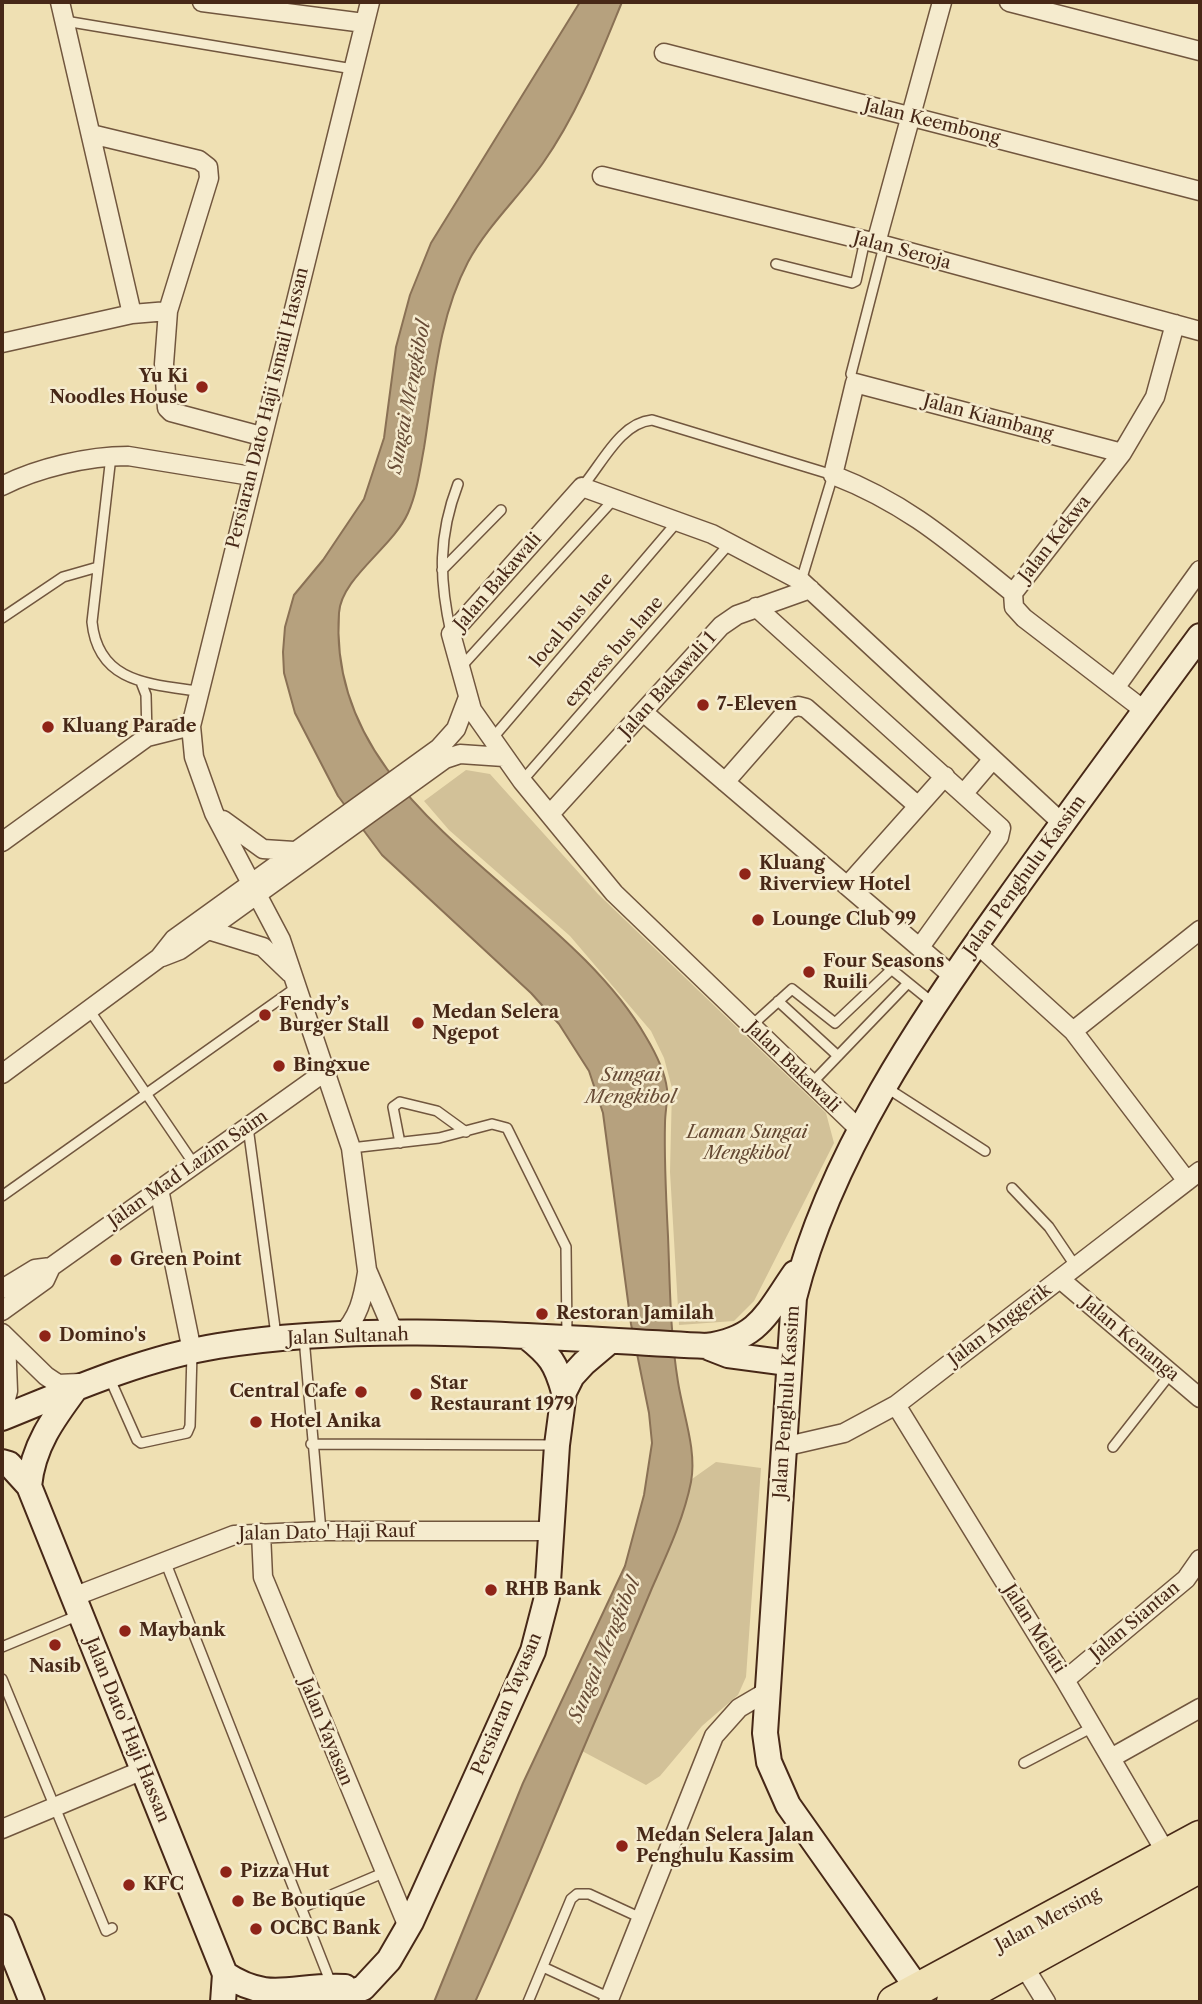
<!DOCTYPE html>
<html>
<head>
<meta charset="utf-8">
<style>
  body { margin:0 }
  #map { position:relative; width:1202px; height:2004px; overflow:hidden; background:#efe0b3; font-family:"Libre Caslon Text",serif }
  canvas { display:block }
  .frame { position:absolute; inset:0; border:4px solid #472817; pointer-events:none }
</style>
</head>
<body>
<div id="map">
<canvas width="1202" height="2004"></canvas>
<div class="frame"></div>
</div>
<script>
const ctx = document.querySelector('canvas').getContext('2d');
ctx.lineJoin = 'round';
function paint(path, color) { ctx.fillStyle = color; ctx.fill(path, 'evenodd'); }
function stroke(path, color, width, dash) { ctx.strokeStyle = color; ctx.lineWidth = width; ctx.lineCap = dash ? 'butt' : 'round'; ctx.setLineDash(dash || []); ctx.stroke(path); }
function drawText(font, color, halo, rows, align = 'center') {
  ctx.font = font + ' "Libre Caslon Text",serif'; ctx.lineWidth = 5; ctx.setLineDash([]); ctx.textBaseline = 'middle'; ctx.strokeStyle = halo; ctx.fillStyle = color; for (const [text, x, y, turn = 0] of rows) {
    ctx.save(); ctx.translate(x, y); ctx.rotate((+turn || 0) * Math.PI / 180); ctx.textAlign = isNaN(turn) ? turn : align; if (halo) ctx.strokeText(text, 0, 0); ctx.fillText(text, 0, 0); ctx.restore();
  }
}
const green = new Path2D(`
  M466 770 490 774 598 894 826 1113 834 1143 754 1301 734 1321 679 1325 670 1172 672 1088 664 1058 651 1031 570 936 449 830 424 801Z
  M716 1462 761 1468 746 1677 738 1695 702 1726 660 1776 646 1785 582 1751 672 1541 692 1479Z`);
const water = new Path2D(`
  M580 2H622C599 58 578 113 543 163 519 197 488 225 468 262 438 319 434 386 424 448 420 469 417 493 408 513 393 547 341 578 339 613 325 810 561 889 646 1037 655 1052 665 1072 667 1089 668 1100 665 1112 665 1123 664 1160 666 1198 668 1236 670 1285 670 1333 678 1382 683 1414 697 1450 691 1482 684 1518 667 1554 652 1588 635 1629 617 1671 599 1712 557 1809 519 1906 475 2002H434L523 1783 625 1566 644 1495 652 1443 649 1413 631 1324 603 1113 589 1071 559 1024 531 993 382 855 338 796 295 713 284 673 283 652 285 627 294 595 323 560 364 499 384 438 396 347 410 295 431 243Z`);
const lane = new Path2D(`
  M65 21 353 69
  M776 264 852 283 856 281 865 240
  M855 383 851 374 884 246
  M111 456 92 622C98 682 148 684 197 691
  M582 487C602 464 620 423 652 420L833 475 801 581
  M442 570 501 510
  M2 618 63 577 98 567
  M451 633C439 579 438 536 458 484
  M461 667 614 499
  M141 682 146 695 147 737
  M491 740 677 522
  M522 781 730 543
  M885 964 933 1003
  M778 1001 838 1056
  M90 1011 194 1164
  M751 1026 792 989 835 1023 891 970
  M810 1085 908 983
  M887 1088 985 1151
  M248 1127 276 1335
  M400 1143 393 1107 400 1102 437 1111 466 1132
  M351 1148 439 1138 492 1124 507 1128 566 1247 567 1337
  M1012 1188 1049 1227 1076 1267
  M2 1196 297 987
  M304 1338 321 1531
  M110 1379 137 1440 141 1443 187 1433 190 1426 192 1353
  M311 1444 554 1445
  M1113 1447 1171 1373
  M165 1561 332 1986
  M2 1647 79 1615
  M2 1679 106 1931 112 1928
  M1024 1763 1093 1727
  M301 1908 383 1873
  M543 1967 610 1998
  M528 2002 571 1899 577 1894H589L641 1918`);
const street = new Path2D(`
  M60 2 132 314
  M202 2 364 23
  M370 2 191 726 194 757 214 813 281 940 351 1148 367 1270 391 1326 405 1335
  M1009 2 1200 51
  M664 53 1200 191
  M602 176 876 243 1200 331
  M876 243 942 2
  M168 311 164 364 167 408 171 412 261 436
  M2 343 132 314 168 311 209 178 208 167 199 160 91 134
  M2 486C37 468 88 456 128 456L251 476
  M1013 593C952 544 908 504 833 475L855 383 1122 453
  M756 607 1001 828 999 837 920 947
  M1115 688 1200 570
  M1145 711 1024 618 1014 607 1013 593 1122 453 1155 397 1175 324
  M643 712 954 977
  M725 782 789 709 798 706 806 708 918 806
  M964 793 993 759
  M550 814 721 626 737 615 810 589
  M223 820 263 849 294 851
  M2 842 147 737 191 726
  M848 885 945 776
  M208 930 263 947 290 973
  M976 943 1073 1031 1187 1181
  M162 957 180 950 445 759 460 754 504 757
  M1073 1031 1200 930
  M2 1074 159 958 174 939 439 748 456 729 467 700
  M860 1130 614 893 522 781 472 710 451 634 582 487 712 534 801 581 1062 823
  M159 1189 192 1351
  M1060 1279 1200 1398
  M2 1289 35 1269 51 1267 326 1071
  M2 1311 45 1280 51 1267
  M2 1333 46 1376 58 1384 79 1383
  M340 1336C359 1318 363 1298 367 1273
  M896 1405 1065 1680 1168 1856
  M2 1414 8 1391 6 1339
  M783 1447 844 1433 896 1405 1200 1171
  M261 1533 263 1577 408 1927
  M73 1597 234 1535 321 1531H551
  M1065 1680 1186 1579 1200 1559
  M1111 1758 1200 1708
  M2 1829 143 1770
  M1022 1963 1046 2002
  M608 2002 714 1736 739 1708 768 1691`);
const secondary = new Path2D(`
  M526 1336C550 1355 556 1363 564 1392
  M710 1348 728 1355 788 1363
  M2 1418C71 1390 144 1358 218 1346 378 1320 545 1338 706 1346 759 1339 767 1313 795 1273
  M2 1462 9 1464 29 1486 225 1974C270 2004 293 1984 345 1987
  M29 1486C33 1446 53 1419 76 1388
  M2 1927 32 2002
  M918 1989 788 1805 769 1762 765 1733 794 1298C829 1157 922 1019 1006 902 1070 812 1135 724 1200 636
  M223 2002 225 1974
  M325 2002 363 1988 389 1960 411 1922 533 1651 547 1597 557 1445 564 1392 572 1376 584 1363 610 1341`);
const highway = new Path2D(`
  M894 2002 1200 1837
  M953 2002 1200 1866`);
const markers = [
  [202,387,7,"#8f2418"],
  [703,705,7,"#8f2418"],
  [48,727,7,"#8f2418"],
  [745,874,7,"#8f2418"],
  [758,920,7,"#8f2418"],
  [809,972,7,"#8f2418"],
  [265,1015,7,"#8f2418"],
  [418,1023,7,"#8f2418"],
  [279,1066,7,"#8f2418"],
  [116,1260,7,"#8f2418"],
  [542,1314,7,"#8f2418"],
  [45,1336,7,"#8f2418"],
  [361,1392,7,"#8f2418"],
  [416,1394,7,"#8f2418"],
  [256,1422,7,"#8f2418"],
  [491,1590,7,"#8f2418"],
  [125,1631,7,"#8f2418"],
  [55,1645,7,"#8f2418"],
  [622,1846,7,"#8f2418"],
  [226,1872,7,"#8f2418"],
  [129,1885,7,"#8f2418"],
  [238,1901,7,"#8f2418"],
  [256,1929,7,"#8f2418"]
];
const streetNames = [
  ["Jalan Keembong",932,122,14],
  ["Jalan Seroja",902,251,15],
  ["Persiaran Dato Haji Ismail Hassan",268,408,-76],
  ["Jalan Kiambang",988,418,15],
  ["Jalan Kekwa",1055,539,-52],
  ["Jalan Bakawali",498,582,-49],
  ["local bus lane",572,620,-50],
  ["express bus lane",614,652,-49],
  ["Jalan Bakawali 1",668,685,-48],
  ["Jalan Penghulu Kassim",1025,876,-54],
  ["Jalan Bakawali",793,1067,44],
  ["Jalan Mad Lazim Saim",188,1169,-35],
  ["Jalan Anggerik",1000,1325,-37],
  ["Jalan Sultanah",348,1337,-2],
  ["Jalan Kenanga",1130,1339,40],
  ["Jalan Penghulu Kassim",787,1402,-86],
  ["Jalan Dato' Haji Rauf",327,1533,-1],
  ["Jalan Siantan",1135,1621,-40],
  ["Jalan Melati",1034,1629,58],
  ["Persiaran Yayasan",507,1704,-67],
  ["Jalan Dato' Haji Hassan",127,1730,68],
  ["Jalan Yayasan",326,1732,68],
  ["Jalan Mersing",1048,1920,-28]
];
const poiNames = [
  ["Yu Ki",188,377,"right"],
  ["Noodles House",188,398,"right"],
  ["7-Eleven",717,705],
  ["Kluang Parade",62,727],
  ["Kluang",759,864],
  ["Riverview Hotel",759,885],
  ["Lounge Club 99",772,920],
  ["Four Seasons",823,962],
  ["Ruili",823,983],
  ["Fendy’s",279,1005],
  ["Burger Stall",279,1026],
  ["Medan Selera",432,1013],
  ["Ngepot",432,1034],
  ["Bingxue",293,1066],
  ["Green Point",130,1260],
  ["Restoran Jamilah",556,1314],
  ["Domino's",59,1336],
  ["Star",430,1384],
  ["Restaurant 1979",430,1405],
  ["Central Cafe",347,1392,"right"],
  ["Hotel Anika",270,1422],
  ["RHB Bank",505,1590],
  ["Maybank",139,1631],
  ["Nasib",55,1667,"center"],
  ["Medan Selera Jalan",636,1836],
  ["Penghulu Kassim",636,1857],
  ["Pizza Hut",240,1872],
  ["KFC",143,1885],
  ["Be Boutique",252,1901],
  ["OCBC Bank",270,1929]
];
const parkNames = [
  ["Laman Sungai",747,1133],
  ["Mengkibol",747,1154]
];
const waterNames = [
  ["Sungai Mengkibol",410,397,-79],
  ["Sungai",631,1076],
  ["Mengkibol",631,1098],
  ["Sungai Mengkibol",605,1650,-67]
];
paint(green, '#d2c198');
paint(water, '#b6a17e');
stroke(water, '#8a7155', 2);
stroke(lane, '#71563e', 12);
stroke(street, '#71563e', 21);
stroke(secondary, '#472817', 28);
stroke(highway, '#472817', 35);
stroke(lane, '#f5ebce', 9);
stroke(street, '#f5ebce', 18);
stroke(secondary, '#f5ebce', 24);
stroke(highway, '#efe0b3', 32);
for (const [x, y, r, color] of markers) { const dot = new Path2D(); dot.arc(x, y, r, 0, 2 * Math.PI); ctx.fillStyle = color; ctx.fill(dot); stroke(dot, '#f5ebce', 2.5); }
drawText('18px', '#472817', '#f5ebce', streetNames);
drawText('bold 18px', '#472817', '#f5ebce', poiNames, 'left');
drawText('italic 18px', '#634731', '#f5ebce', parkNames);
drawText('italic 19px', '#684c36', '#f5ebce', waterNames);
</script>
</body>
</html>
